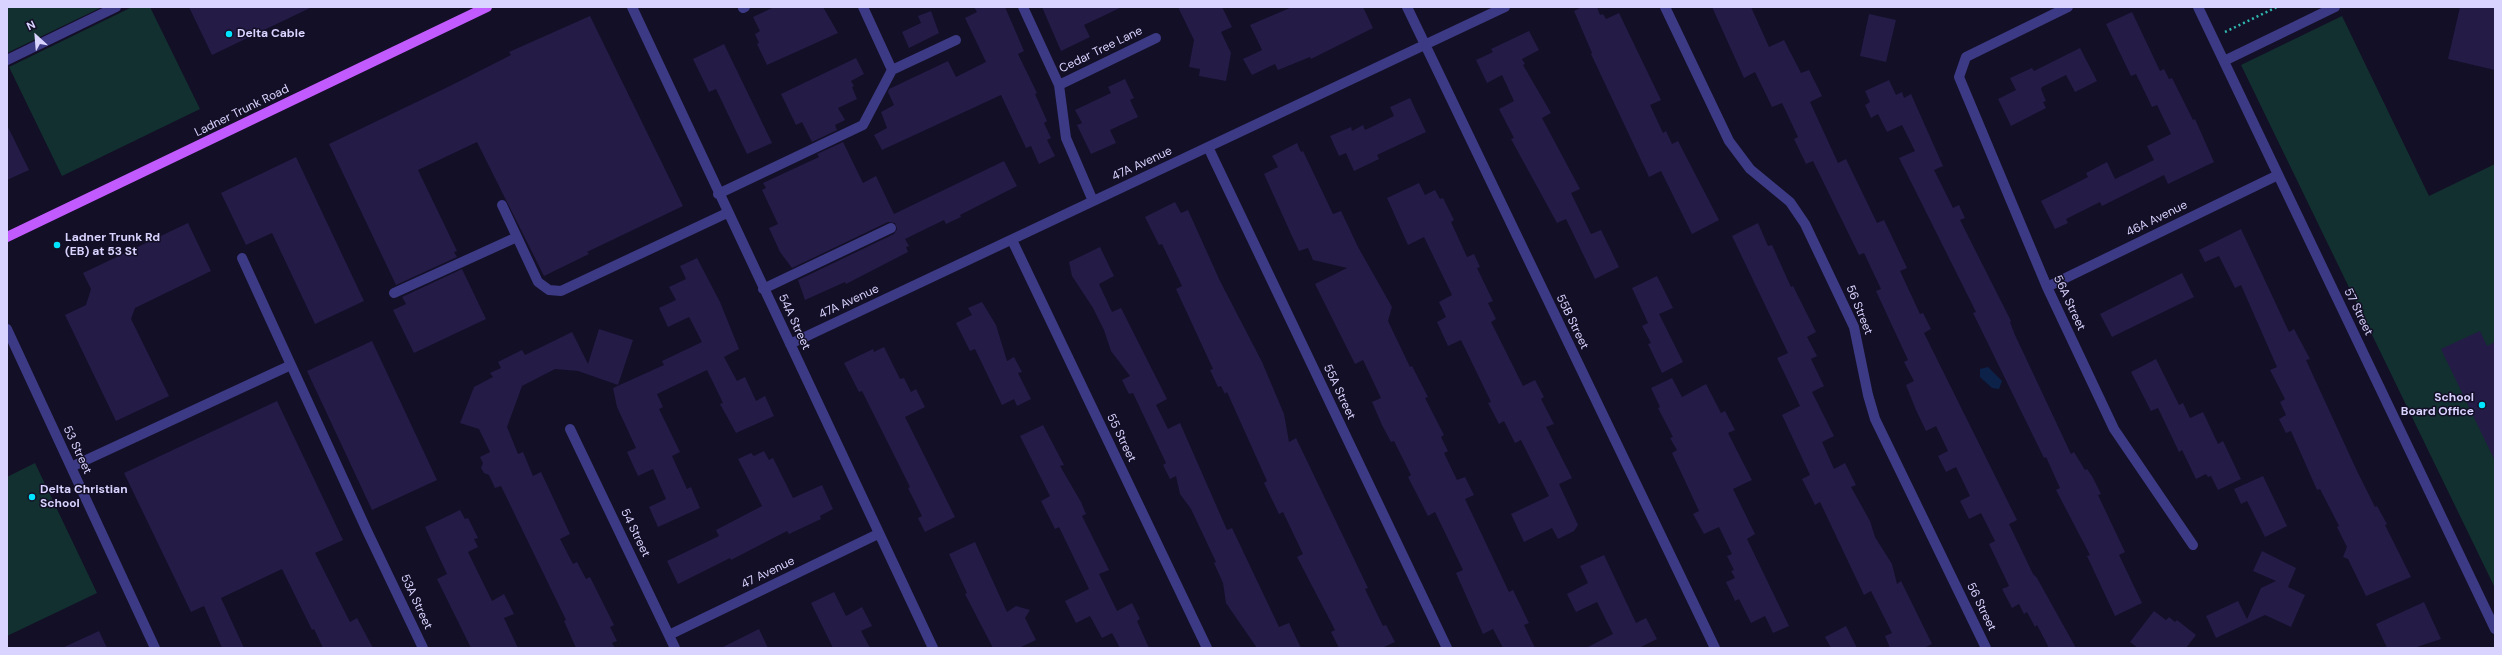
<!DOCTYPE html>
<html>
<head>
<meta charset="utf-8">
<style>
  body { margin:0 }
  #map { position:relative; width:2502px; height:655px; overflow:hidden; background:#130f26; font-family:"DM Sans",sans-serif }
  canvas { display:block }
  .frame { position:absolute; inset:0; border:8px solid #d9d4ff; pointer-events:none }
  .north { position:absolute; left:16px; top:16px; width:40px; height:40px; -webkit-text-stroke:3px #130f26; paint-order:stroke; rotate:334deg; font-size:11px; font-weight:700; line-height:16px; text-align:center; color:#d9d4ff }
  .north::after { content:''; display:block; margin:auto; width:14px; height:18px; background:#d9d4ff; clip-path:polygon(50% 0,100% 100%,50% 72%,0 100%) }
</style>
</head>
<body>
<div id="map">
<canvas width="2502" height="655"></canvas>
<div class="frame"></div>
<div class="north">N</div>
</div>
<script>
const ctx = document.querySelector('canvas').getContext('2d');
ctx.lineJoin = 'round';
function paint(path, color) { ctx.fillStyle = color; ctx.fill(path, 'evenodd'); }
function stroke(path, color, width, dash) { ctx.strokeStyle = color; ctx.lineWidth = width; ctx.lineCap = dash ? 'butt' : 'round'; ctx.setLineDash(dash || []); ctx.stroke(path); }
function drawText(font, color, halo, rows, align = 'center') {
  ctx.font = font + ' "DM Sans",sans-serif'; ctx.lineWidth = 3; ctx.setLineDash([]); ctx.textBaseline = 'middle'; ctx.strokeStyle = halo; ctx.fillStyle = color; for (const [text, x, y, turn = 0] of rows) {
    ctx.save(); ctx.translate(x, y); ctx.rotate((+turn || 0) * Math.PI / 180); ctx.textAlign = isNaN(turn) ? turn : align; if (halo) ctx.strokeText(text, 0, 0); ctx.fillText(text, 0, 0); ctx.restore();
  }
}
const green = new Path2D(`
  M7 7H100V8L7 53Z
  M132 7H150L200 109 62 176 9 67Z
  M2342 16 2429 196 2495 164V588L2241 65Z
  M35 463 97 593 7 636V477Z`);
const water = new Path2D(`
  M1988 367 2002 381 1999 389 1992 388 1980 377V369Z`);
const building = new Path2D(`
  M189 7H312L212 55Z
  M774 7H823L838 33 767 65 757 44 759 43 755 34 760 31 753 17Z
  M974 7H1005L1024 51 1018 54 1037 93 1035 94 1047 121 1044 123 1051 138 1047 140 1055 156 1039 164 1031 146 1026 148 1001 95 882 150 874 135 887 128 881 112 894 105 888 92 889 89 948 61 956 77 986 62 965 18 977 12Z
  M1042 7H1122L1084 25 1090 37 1061 51Z
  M1178 7H1222L1232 27 1221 32 1231 53 1226 81 1199 76 1200 69 1189 67 1194 40Z
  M1292 7H1363L1373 28 1311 59 1310 57 1278 70 1275 64 1252 75 1243 59 1262 50 1250 25Z
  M1582 7H1597L1600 15 1603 14 1606 19 1619 13 1661 100 1650 105 1663 133 1666 131 1672 144 1678 141 1719 220 1692 234 1661 171 1649 177 1591 54 1592 53 1574 11Z
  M1712 7H1751L1769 47 1784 40 1801 73 1809 70 1822 96 1810 102 1838 163 1846 159 1877 223 1884 220 1907 268 1900 271 1920 314 1923 313 1931 329 1924 333 2017 520 2009 524 2033 574 2037 578 2076 648H2049L2037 625 2035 627 2027 612 2024 614 2019 604 2012 608 2002 589 2009 586 1989 544 1995 541 1981 513 1969 519 1960 501 1970 496 1956 467 1946 472 1938 456 1948 451 1936 426 1926 431 1916 410 1906 385 1914 381 1904 362 1908 360 1876 291 1881 289 1864 253 1859 255 1813 161 1806 164 1794 139 1798 137 1782 103 1772 107 1755 72 1744 78Z
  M2460 7H2495V70L2448 59Z
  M931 11 939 33 909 48 902 32 921 23 918 16Z
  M2132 12 2160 71 2164 69 2169 79 2172 78 2193 120 2195 119 2214 162 2168 184 2164 175 2102 206 2100 202 2066 219 2068 223 2055 229 2041 201 2088 177 2086 173 2107 162 2115 179 2154 160 2147 146 2171 134 2157 105 2152 107 2136 74 2131 76 2106 24Z
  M1869 14 1896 20 1886 62 1860 56Z
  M590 16 683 206 587 252 589 254 544 276 477 142 418 170 457 251 454 252 457 257 396 285 329 144 450 86 511 55 509 52Z
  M1529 31 1539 50 1522 59 1525 64 1523 65 1551 113 1542 118 1580 189 1571 193 1591 234 1601 230 1619 267 1595 279 1566 219 1557 223 1511 139 1514 138 1499 109 1514 101 1502 75 1487 83 1476 60 1493 52 1491 49Z
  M724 44 772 143 747 154 716 89 709 92 693 59Z
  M2080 48 2097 81 2075 92 2066 75 2042 87 2041 89 2046 101 2043 102 2046 108 2011 126 1998 99 2016 90 2010 78 2032 68 2034 71Z
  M856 58 864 74 851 81 854 86 852 87 857 99 838 108 845 120 835 125 837 130 812 142 802 122 796 125 781 94Z
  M1125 79 1134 98 1130 100 1138 117 1110 130 1116 143 1091 154 1077 125 1082 123 1075 110 1111 93 1108 87Z
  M1889 80 1896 95 1902 92 1904 98 1911 94 1943 166 1934 170 1953 208 1959 205 1965 218 1960 220 2011 321 2010 322 2015 335 2071 454 2074 452 2085 470 2087 469 2092 476 2101 494 2098 495 2125 552 2119 555 2142 603 2115 616 2087 556 2090 555 2056 490 2060 488 2046 457 2044 458 1973 313 1976 312 1899 158 1915 151 1902 125 1887 132 1878 114 1871 118 1865 105 1870 102 1865 91Z
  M1410 98 1426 132 1377 155 1379 159 1354 171 1346 153 1339 156 1330 136 1351 127 1352 131 1363 125 1365 130 1394 116 1390 107Z
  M7 125 29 170 7 180Z
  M843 142 863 183 876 176 894 214 1004 161 1017 186 960 215 961 217 946 224 944 220 905 239 909 246 906 247 908 252 846 284 845 282 805 300 798 280 894 234 897 229 895 223 888 222 792 268 780 252 769 228 778 224 762 190 766 188 763 183 819 157 817 154Z
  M1297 143 1301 152 1303 151 1333 214 1341 211 1358 247 1392 307 1388 321 1410 367 1412 366 1428 397 1425 398 1444 435 1441 437 1448 451 1444 453 1457 480 1465 477 1474 495 1465 499 1509 592 1513 590 1529 623 1524 625 1535 648H1503L1493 629 1483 634 1456 573 1463 570 1435 512 1428 516 1408 477 1411 475 1394 441 1391 442 1382 425 1372 402 1381 398 1363 360 1355 364 1315 284 1347 268 1313 260 1308 248 1299 251 1291 234 1264 174 1278 167 1272 156Z
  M296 157 364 301 315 324 272 233 246 245 221 193Z
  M1419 183 1425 195 1435 190 1440 199 1443 198 1454 220 1451 222 1467 257 1474 254 1480 267 1477 268 1493 301 1488 303 1496 319 1491 322 1523 386 1535 380 1544 397 1541 399 1554 424 1546 427 1572 478 1559 484 1578 525 1574 531 1558 539 1552 528 1524 542 1511 514 1549 496 1521 440 1515 443 1504 421 1499 424 1488 403 1491 402 1461 340 1448 346 1437 322 1446 317 1439 302 1452 295 1424 237 1408 245 1387 198Z
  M1175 202 1181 213 1188 210 1220 281 1262 362 1284 414 1289 442 1296 438 1368 588 1365 589 1383 626 1386 625 1395 642 1382 648H1339L1331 632 1335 630 1297 557 1303 554 1283 512 1279 514 1264 483 1267 481 1227 392 1225 394 1221 386 1218 387 1210 370 1213 369 1176 289 1182 286 1162 244 1159 245 1145 217Z
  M188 223 211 271 135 308 131 319 169 396 116 421 65 315 86 305 91 289 83 273Z
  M1758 223 1768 246 1772 245 1791 287 1793 286 1816 332 1807 337 1817 356 1811 359 1824 386 1812 392 1834 436 1822 442 1834 469 1845 463 1856 485 1851 487 1870 521 1875 537 1892 564 1897 584 1901 581 1932 644 1924 648H1890L1885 636 1892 633 1871 591 1864 595 1820 502 1815 505 1802 479 1810 475 1782 415 1800 406 1777 358 1788 353 1732 236Z
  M2241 229 2289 332 2294 329 2310 359 2306 360 2357 471 2375 507 2377 506 2387 524 2385 525 2411 577 2366 596 2348 559 2343 557 2347 547 2337 527 2339 526 2320 489 2317 490 2291 431 2286 433 2279 419 2286 415 2280 402 2285 399 2270 370 2277 367 2241 285 2235 288 2219 256 2205 262 2199 250Z
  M1100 247 1114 276 1099 284 1112 312 1121 308 1167 399 1156 405 1168 429 1180 423 1227 530 1232 528 1279 627 1289 623 1301 648H1257L1226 603 1223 583 1214 563 1216 562 1191 509 1180 494 1176 476 1170 479 1163 465 1166 463 1133 393 1129 394 1122 380 1130 376 1111 351 1104 330 1093 308 1072 276 1069 262Z
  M697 258 720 302 739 349 724 357 737 381 745 377 756 401 765 396 774 416 736 433 720 404 723 403 707 370 657 394 663 407 659 409 680 452 672 456 687 489 691 487 700 508 658 527 649 507 666 499 653 469 638 476 627 452 636 448 617 407 613 388 664 365 662 361 702 342 689 317 668 327 659 308 676 300 669 287 686 279 680 266Z
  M462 269 486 319 414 353 393 310 406 304 402 297Z
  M2182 273 2194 297 2112 337 2100 314Z
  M1657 276 1673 308 1659 314 1683 362 1662 373 1648 344 1651 343 1642 326 1648 323 1632 288Z
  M982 302 996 325 1007 361 1014 357 1022 372 1018 373 1031 399 1017 406 1014 399 1002 405 975 349 970 351 956 323 972 315 968 308Z
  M599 329 633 340 618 385 578 371 555 369 522 386 507 427 518 454 523 452 533 476 541 472 570 534 560 539 573 564 577 562 586 579 590 577 614 625 610 627 617 641 612 643 615 648H576L564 621 566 620 501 486 495 488 489 475 484 473 481 468 483 463 480 457 490 452 479 429 460 423 474 387 493 377 490 373 501 368 498 362 522 350 525 355 572 332 588 364Z
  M2480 331 2487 346 2495 342V461L2441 349Z
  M372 341 437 480 372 510 307 371Z
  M884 347 900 379 904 378 911 392 916 389 925 407 905 417 955 517 925 532 918 518 922 516 908 488 910 487 862 391 859 392 844 363 873 349 874 352Z
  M2156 359 2179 405 2183 403 2190 418 2203 412 2218 444 2223 441 2241 479 2218 490 2211 476 2208 477 2206 474 2196 479 2182 450 2179 452 2158 408 2151 411 2131 372Z
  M1672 378 1682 397 1706 384 1721 413 1725 411 1735 430 1728 433 1752 480 1733 489 1755 534 1747 539 1789 626 1773 633 1765 616 1751 623 1739 599 1735 601 1726 582 1735 578 1731 571 1734 570 1727 556 1732 554 1719 527 1704 534 1693 514 1699 511 1672 453 1677 450 1670 438 1673 437 1658 408 1660 407 1651 388Z
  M277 401 343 540 315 553 350 622 357 618 373 648H323L314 629 312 630 282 569 221 598 244 648H222L204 606 191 612 124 473Z
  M1043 425 1064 465 1060 466 1081 502 1086 514 1082 516 1109 570 1099 574 1117 611 1132 603 1140 619 1137 621 1149 648H1120L1112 633 1102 638 1090 616 1076 623 1065 601 1089 589 1059 527 1055 529 1041 501 1050 496 1020 436Z
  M764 451 769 460 773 458 793 498 822 485 833 509 820 516 821 519 789 534 787 531 731 560 730 558 678 584 667 561 719 536 716 530 762 506 738 459 751 453 754 456Z
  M2263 476 2287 526 2265 537 2247 501 2241 504 2234 489Z
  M460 510 465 519 468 518 478 538 474 539 478 547 468 552 492 601 504 594 514 614 504 618 518 648H471L437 579 447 574 425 527Z
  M975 542 1007 612 1016 606 1030 610 1025 618 1036 640 1019 648H993L965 594 967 593 949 554Z
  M2262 551 2296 568 2288 587 2305 595 2291 627 2265 615 2216 638 2206 616 2238 601 2247 619 2261 588 2276 581 2253 571Z
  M1604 555 1636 623 1646 618 1657 639 1639 648H1586L1613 634 1597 602 1576 612 1567 594 1588 583 1580 566Z
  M834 592 846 616 862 607 872 626 861 631 870 648H833L811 603Z
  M2424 602 2441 639 2414 648H2387L2376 624Z
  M2154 611 2166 620 2169 617 2175 622 2177 620 2196 635 2186 648H2138L2130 642Z
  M1846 626 1857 648H1831L1825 637Z
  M759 629 768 648H721Z
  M99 631 107 648H62Z`);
const path = new Path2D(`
  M2225 32 2277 7`);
const minor = new Path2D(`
  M632 7 933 648
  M1023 7 1059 85 1066 138 1093 201
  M1407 7 1715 648
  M1665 7 1729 141 1750 169 1790 202 1805 224 1854 327 1868 395 1875 419 1986 648
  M2068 7 1966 57 1959 77 2047 287 2114 429 2193 545
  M2198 7 2495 629
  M743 8 745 7
  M7 60 116 7
  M2224 61 2335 7
  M892 70 956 40
  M1059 85 1156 38
  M1208 147 1447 648
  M718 194 863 125 892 70 863 7
  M502 205 538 282 549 290 561 291 727 213
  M1012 240 1207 648
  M242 258 368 533 423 648
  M2047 287 2278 175
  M763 289 891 228
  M394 293 517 237
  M7 329 155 648
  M790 344 1505 7
  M570 429 675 648
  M71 467 291 365
  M669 635 878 534`);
const major = new Path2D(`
  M7 237 487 7`);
const markers = [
  [229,34,4,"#00e5ff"],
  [57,245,4,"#00e5ff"],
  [2482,405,4,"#00e5ff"],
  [32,497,4,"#00e5ff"]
];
const poiNames = [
  ["Delta Cable",237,34],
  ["Ladner Trunk Rd",65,238],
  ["(EB) at 53 St",65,252],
  ["School",2474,398,"right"],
  ["Board Office",2474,412,"right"],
  ["Delta Christian",40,490],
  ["School",40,504]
];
const streetNames = [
  ["Cedar Tree Lane",1101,50,-26],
  ["Ladner Trunk Road",242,111,-26],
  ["47A Avenue",1142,164,-25],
  ["46A Avenue",2157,219,-26],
  ["47A Avenue",849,302,-25],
  ["56A Street",2069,303,65],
  ["56 Street",1859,310,68],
  ["57 Street",2358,312,64],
  ["54A Street",794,322,65],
  ["55B Street",1572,322,64],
  ["55A Street",1339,392,65],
  ["55 Street",1121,438,64],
  ["53 Street",77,450,65],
  ["54 Street",635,533,64],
  ["47 Avenue",768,573,-26],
  ["53A Street",416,602,65],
  ["56 Street",1981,607,64]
];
paint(green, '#12302f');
paint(water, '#0c2248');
paint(building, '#241b47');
stroke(path, '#2fb8b0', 2.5, [2, 3]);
stroke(minor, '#3d3a85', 10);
stroke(major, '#c25bff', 10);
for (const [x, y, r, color] of markers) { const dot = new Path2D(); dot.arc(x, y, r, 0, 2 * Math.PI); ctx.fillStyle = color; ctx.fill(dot); stroke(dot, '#130f26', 1.5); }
drawText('bold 12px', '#d9d4ff', '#130f26', poiNames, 'left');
drawText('12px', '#d9d4ff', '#130f26', streetNames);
</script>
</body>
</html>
